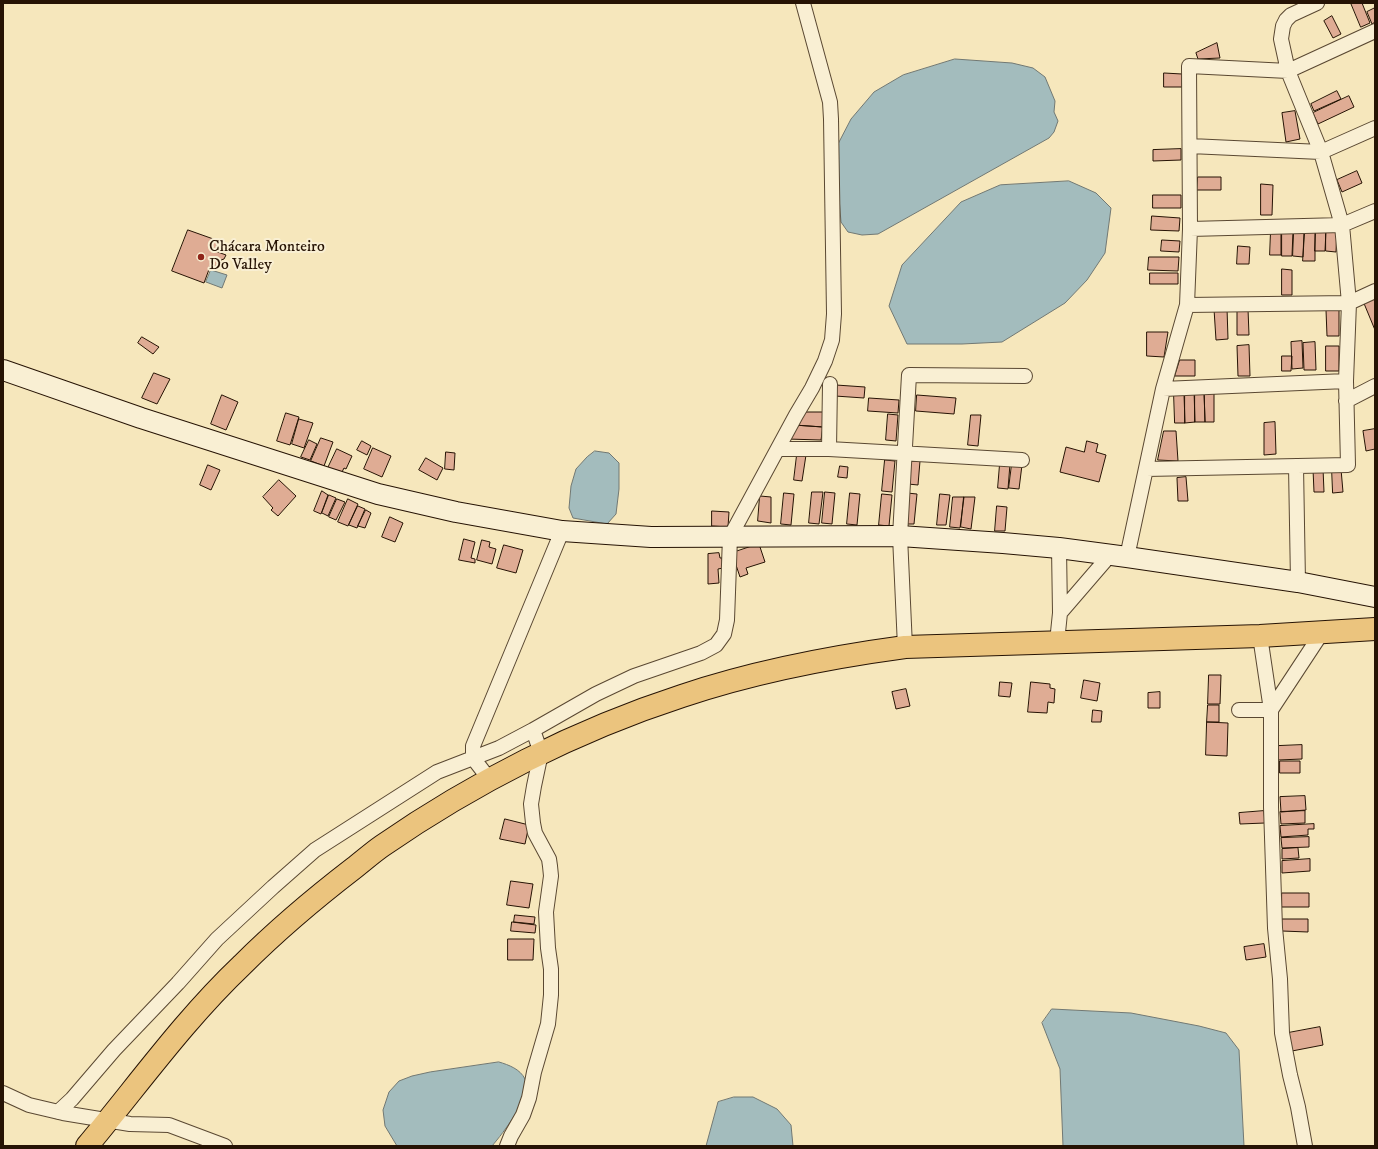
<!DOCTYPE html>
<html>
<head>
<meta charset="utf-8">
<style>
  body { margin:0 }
  #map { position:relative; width:1378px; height:1149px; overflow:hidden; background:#f6e7bc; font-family:"IM FELL DW Pica",serif }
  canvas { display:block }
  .frame { position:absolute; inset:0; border:4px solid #261304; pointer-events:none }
</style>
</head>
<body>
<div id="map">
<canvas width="1378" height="1149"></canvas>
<div class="frame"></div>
</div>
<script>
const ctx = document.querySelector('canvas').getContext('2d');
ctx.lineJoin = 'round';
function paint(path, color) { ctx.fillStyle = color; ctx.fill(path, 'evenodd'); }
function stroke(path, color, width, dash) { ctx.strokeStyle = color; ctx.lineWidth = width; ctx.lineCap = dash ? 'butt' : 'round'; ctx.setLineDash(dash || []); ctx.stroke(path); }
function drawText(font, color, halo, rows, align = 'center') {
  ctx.font = font + ' "IM FELL DW Pica",serif'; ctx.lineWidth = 4; ctx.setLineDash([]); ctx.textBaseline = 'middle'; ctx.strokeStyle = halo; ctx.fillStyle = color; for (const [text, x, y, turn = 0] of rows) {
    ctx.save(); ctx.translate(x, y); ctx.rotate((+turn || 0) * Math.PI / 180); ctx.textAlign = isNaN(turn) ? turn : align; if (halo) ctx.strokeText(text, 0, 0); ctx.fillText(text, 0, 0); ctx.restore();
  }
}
const water = new Path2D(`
  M955 59 1012 63 1033 68 1045 77 1055 101 1054 112 1058 121 1054 132 1049 138 878 234 862 235 848 232 841 222 838 186V144L851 119 874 92 903 75Z
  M1069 181 1096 193 1111 208 1105 253 1087 280 1065 303 1002 342 962 344H907L889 306 902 265 961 202 1000 185Z
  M211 270 227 275 222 288 206 282Z
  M595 451 609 453 619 463V489L616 514 607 524 573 518 569 508 571 486 576 469 587 457Z
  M1052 1009 1131 1013 1199 1026 1226 1033 1239 1050 1244 1146H1063L1060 1069 1042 1023Z
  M499 1062C509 1065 520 1069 525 1079 533 1095 503 1133 492 1146H397L385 1126 383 1110 389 1092 399 1081 412 1076 430 1072Z
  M734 1097H753L777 1109 791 1125 793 1146H706L718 1102Z`);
const building = new Path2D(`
  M1351 3H1362L1370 23 1361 27Z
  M1375 8V22L1372 24 1367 12Z
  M1332 16 1341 34 1333 38 1324 21Z
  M1217 43 1220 58 1198 59 1196 53Z
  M1164 73 1182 74V87H1164Z
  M1337 91 1341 99 1314 111 1311 104Z
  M1349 96 1354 107 1318 124 1313 113Z
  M1295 111 1300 139 1286 142 1282 113Z
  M1181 149V160L1153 161V150Z
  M1357 171 1362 183 1342 192 1337 180Z
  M1198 177H1221V190H1197Z
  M1261 184 1273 185 1272 215H1261Z
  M1153 195H1181V208H1153Z
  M1152 216 1180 218 1179 231 1151 230Z
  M188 230 219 241 215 251 226 255 224 259 221 260 218 267 211 264 204 283 172 271Z
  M1271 230H1281V255H1270Z
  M1316 230H1326L1325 251H1315Z
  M1326 230H1337L1336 252 1326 251Z
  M1282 231H1293L1292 256H1282Z
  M1294 231H1304L1303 257 1293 256Z
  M1305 232H1315V261H1303Z
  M1162 240 1180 241 1179 252 1161 251Z
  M1238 246 1250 247 1249 264H1237Z
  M1149 257H1179L1178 271 1148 270Z
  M1282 269 1292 270V295H1282Z
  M1150 273H1178V284H1150Z
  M1375 298V330L1363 301Z
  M1227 308 1228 339 1216 340 1214 309Z
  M1248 309 1249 335H1237V310Z
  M1339 309V336H1327L1326 310Z
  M1147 332H1168L1164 357 1147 356Z
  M142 337 159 347 153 354 138 343Z
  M1302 341 1303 368 1292 369 1291 342Z
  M1315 342 1316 370H1304L1303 343Z
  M1249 345 1250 376H1238L1237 346Z
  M1326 346H1339V371H1326Z
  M1282 356H1292L1291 371H1282Z
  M1180 360H1195V376H1175Z
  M154 373 170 379 157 404 142 398Z
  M836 385 865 387 864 398 835 396Z
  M1214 389V422H1205L1204 390Z
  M1185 390H1194L1195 422 1185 423Z
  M1195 390H1204L1205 422H1195Z
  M1174 394H1184L1185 423H1175Z
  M222 395 238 402 226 430 211 424Z
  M917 395 956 398 954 414 916 411Z
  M869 398 899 400 898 413 868 411Z
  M801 412H824L823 427 794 425Z
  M286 413 299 417 290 445 277 441Z
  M888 414 898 415 896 441 886 440Z
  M971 415H981L978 446 968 445Z
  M299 419 313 423 304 448 292 444Z
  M1275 422 1276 454 1264 455V423Z
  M794 425 823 427 821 440 787 439Z
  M1375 429V449L1366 451 1363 431Z
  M1164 431H1176L1178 461 1158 460Z
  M321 438 333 442 324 466 311 461Z
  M309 440 317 444 310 460 301 457Z
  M362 441 371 446 367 455 357 450Z
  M1087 441 1098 444 1096 452 1106 455 1099 482 1060 472 1066 447 1084 452Z
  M373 448 391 456 382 477 364 469Z
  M337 449 352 456 346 469 344 468 341 474 328 468Z
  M446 452 455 453 454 470 445 469Z
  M797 455H806L802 481 794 480Z
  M426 458 443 468 437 480 419 470Z
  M885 460 895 461 892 492 882 491Z
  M911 460 920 461 918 485 908 484Z
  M1000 464H1010L1008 489 998 488Z
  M1012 464 1022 465 1019 489 1009 488Z
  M208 465 220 470 211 490 200 485Z
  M840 466 848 467 847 478 838 477Z
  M1323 468 1324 492H1314L1313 469Z
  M1332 469H1341L1343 492 1333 493Z
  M1186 477 1188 501H1178L1177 478Z
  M279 480 296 496 278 516 271 510 273 508 263 497Z
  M322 491 328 495 321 514 314 511Z
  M812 492H823L819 524 809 523Z
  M825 492 835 493 832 524 822 523Z
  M784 493 794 494 791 525 781 524Z
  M850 493 860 494 857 525 847 524Z
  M907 493 917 494 914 524H904Z
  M882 494 892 495 889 526 879 525Z
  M940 494 950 495 946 525H937Z
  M329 495 336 498 328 516 322 513Z
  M760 496 771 497V523L758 521Z
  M953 497H964L960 528 950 527Z
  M964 497H975L971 529 961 527Z
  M337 499 345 502 336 520 329 517Z
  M348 499 358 504 348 526 338 522Z
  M358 506 365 509 357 528 349 525Z
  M997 506 1007 507 1005 531H995Z
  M366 510 371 513 365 528 358 526Z
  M712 511 729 512 728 527 712 526Z
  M390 517 403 523 395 542 382 537Z
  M464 539 475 542 471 558 475 559V563L459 560Z
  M482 540 490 542 489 547 496 549 492 564 477 560Z
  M759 544 765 562 746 568 748 574 740 577 732 553Z
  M504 545 523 550 516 573 497 568Z
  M719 553 720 558H722L723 568 718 569 719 583 708 584V554Z
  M1209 675H1221L1220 704H1208Z
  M1084 680 1100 683 1097 701 1081 698Z
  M1000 682 1012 683 1010 697 999 696Z
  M1031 682 1050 684V688L1055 689 1054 703 1048 702 1047 713 1028 712Z
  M906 689 910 706 896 709 892 692Z
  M1160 692V708H1148V693Z
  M1208 705H1219V722H1207Z
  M1093 710 1102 711 1101 722H1092Z
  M1207 722 1228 723 1227 756 1206 755Z
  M1302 745V759L1278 760V746Z
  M1280 761H1300V773H1280Z
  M1305 796 1306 810 1281 812 1280 797Z
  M1264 811 1265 823 1240 824 1239 813Z
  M1305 811V823L1281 824 1280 812Z
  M505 819 529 825 525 844 500 839Z
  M1314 824V829H1308V835L1281 837 1280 826Z
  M1309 837V847L1282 848 1281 838Z
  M1298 848 1299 858 1282 859V849Z
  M1310 859V871L1282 873V861Z
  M511 881 533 884 529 908 507 905Z
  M1282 893H1309V907H1282Z
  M515 915 535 917 534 924 514 922Z
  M1282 919H1308V932L1282 931Z
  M512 922 536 925 535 933 511 931Z
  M508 939H534L533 960H508Z
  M1264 944 1266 957 1246 960 1244 947Z
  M1320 1027 1323 1045 1292 1051 1288 1033Z`);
const street = new Path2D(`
  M1190 146 1321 152 1375 128
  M1190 229 1342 225 1375 211
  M1187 305 1349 303 1375 291
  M1163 389 1346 381
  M1346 401 1375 386
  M778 449H829L1022 460
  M829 449 830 384
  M1296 466 1298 582
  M1146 469 1348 465 1346 381 1349 303 1342 225 1321 152 1288 71 1281 39 1283 26 1286 20 1291 15 1317 3
  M1127 557 1163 389 1187 305 1190 229 1189 66 1288 71 1375 31
  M1060 613 1110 555
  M1260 636 1271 710V807L1275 928 1280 979 1282 1033 1290 1075 1298 1107 1305 1146
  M1057 642 1060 613 1059 548
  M905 647 900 536 909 375 1025 376
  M1239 710H1271L1323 631
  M490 780 473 758V746L562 531
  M3 1093 29 1105 63 1113 130 1124 169 1125 225 1146
  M58 1112 72 1099 114 1050 178 983 217 939 273 887 315 850 437 772 499 748 533 730
  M507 1146 511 1136 523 1115 529 1098 534 1072 548 1024 551 995V969L548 948 546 912 551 876 550 866 549 859 535 833 533 823 531 804 534 786 541 753 533 730 596 694 634 676 701 653 716 645 724 634 727 620 730 537 796 415 812 388 825 361 832 340 834 314 831 119 830 102 803 3`);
const secondary = new Path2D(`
  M3 370 141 418 378 494 456 512 562 531 651 537 900 536 1003 543 1059 548 1127 557 1298 582 1375 597`);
const primary = new Path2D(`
  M87 1146C138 1085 184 1020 242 965 277 930 315 898 354 868 363 861 372 853 382 846 473 783 577 730 682 696 753 672 831 657 905 647L1260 636 1375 629`);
const markers = [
  [201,257,4,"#8f2418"]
];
const poiNames = [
  ["Chácara Monteiro",209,248],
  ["Do Valley",209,266]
];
paint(water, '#a3bcbd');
stroke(water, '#717873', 1);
paint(building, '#dfac94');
stroke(building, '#261304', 1);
stroke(street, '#5a4832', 16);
stroke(secondary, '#261304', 22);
stroke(primary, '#261304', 24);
stroke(street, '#f9efd3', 14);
stroke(secondary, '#f9efd3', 20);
stroke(primary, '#ebc47e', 22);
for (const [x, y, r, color] of markers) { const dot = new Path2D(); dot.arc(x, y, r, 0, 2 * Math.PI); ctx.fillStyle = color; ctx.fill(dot); stroke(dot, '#f9efd3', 1.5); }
drawText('16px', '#261304', '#f9efd3', poiNames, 'left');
</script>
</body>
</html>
